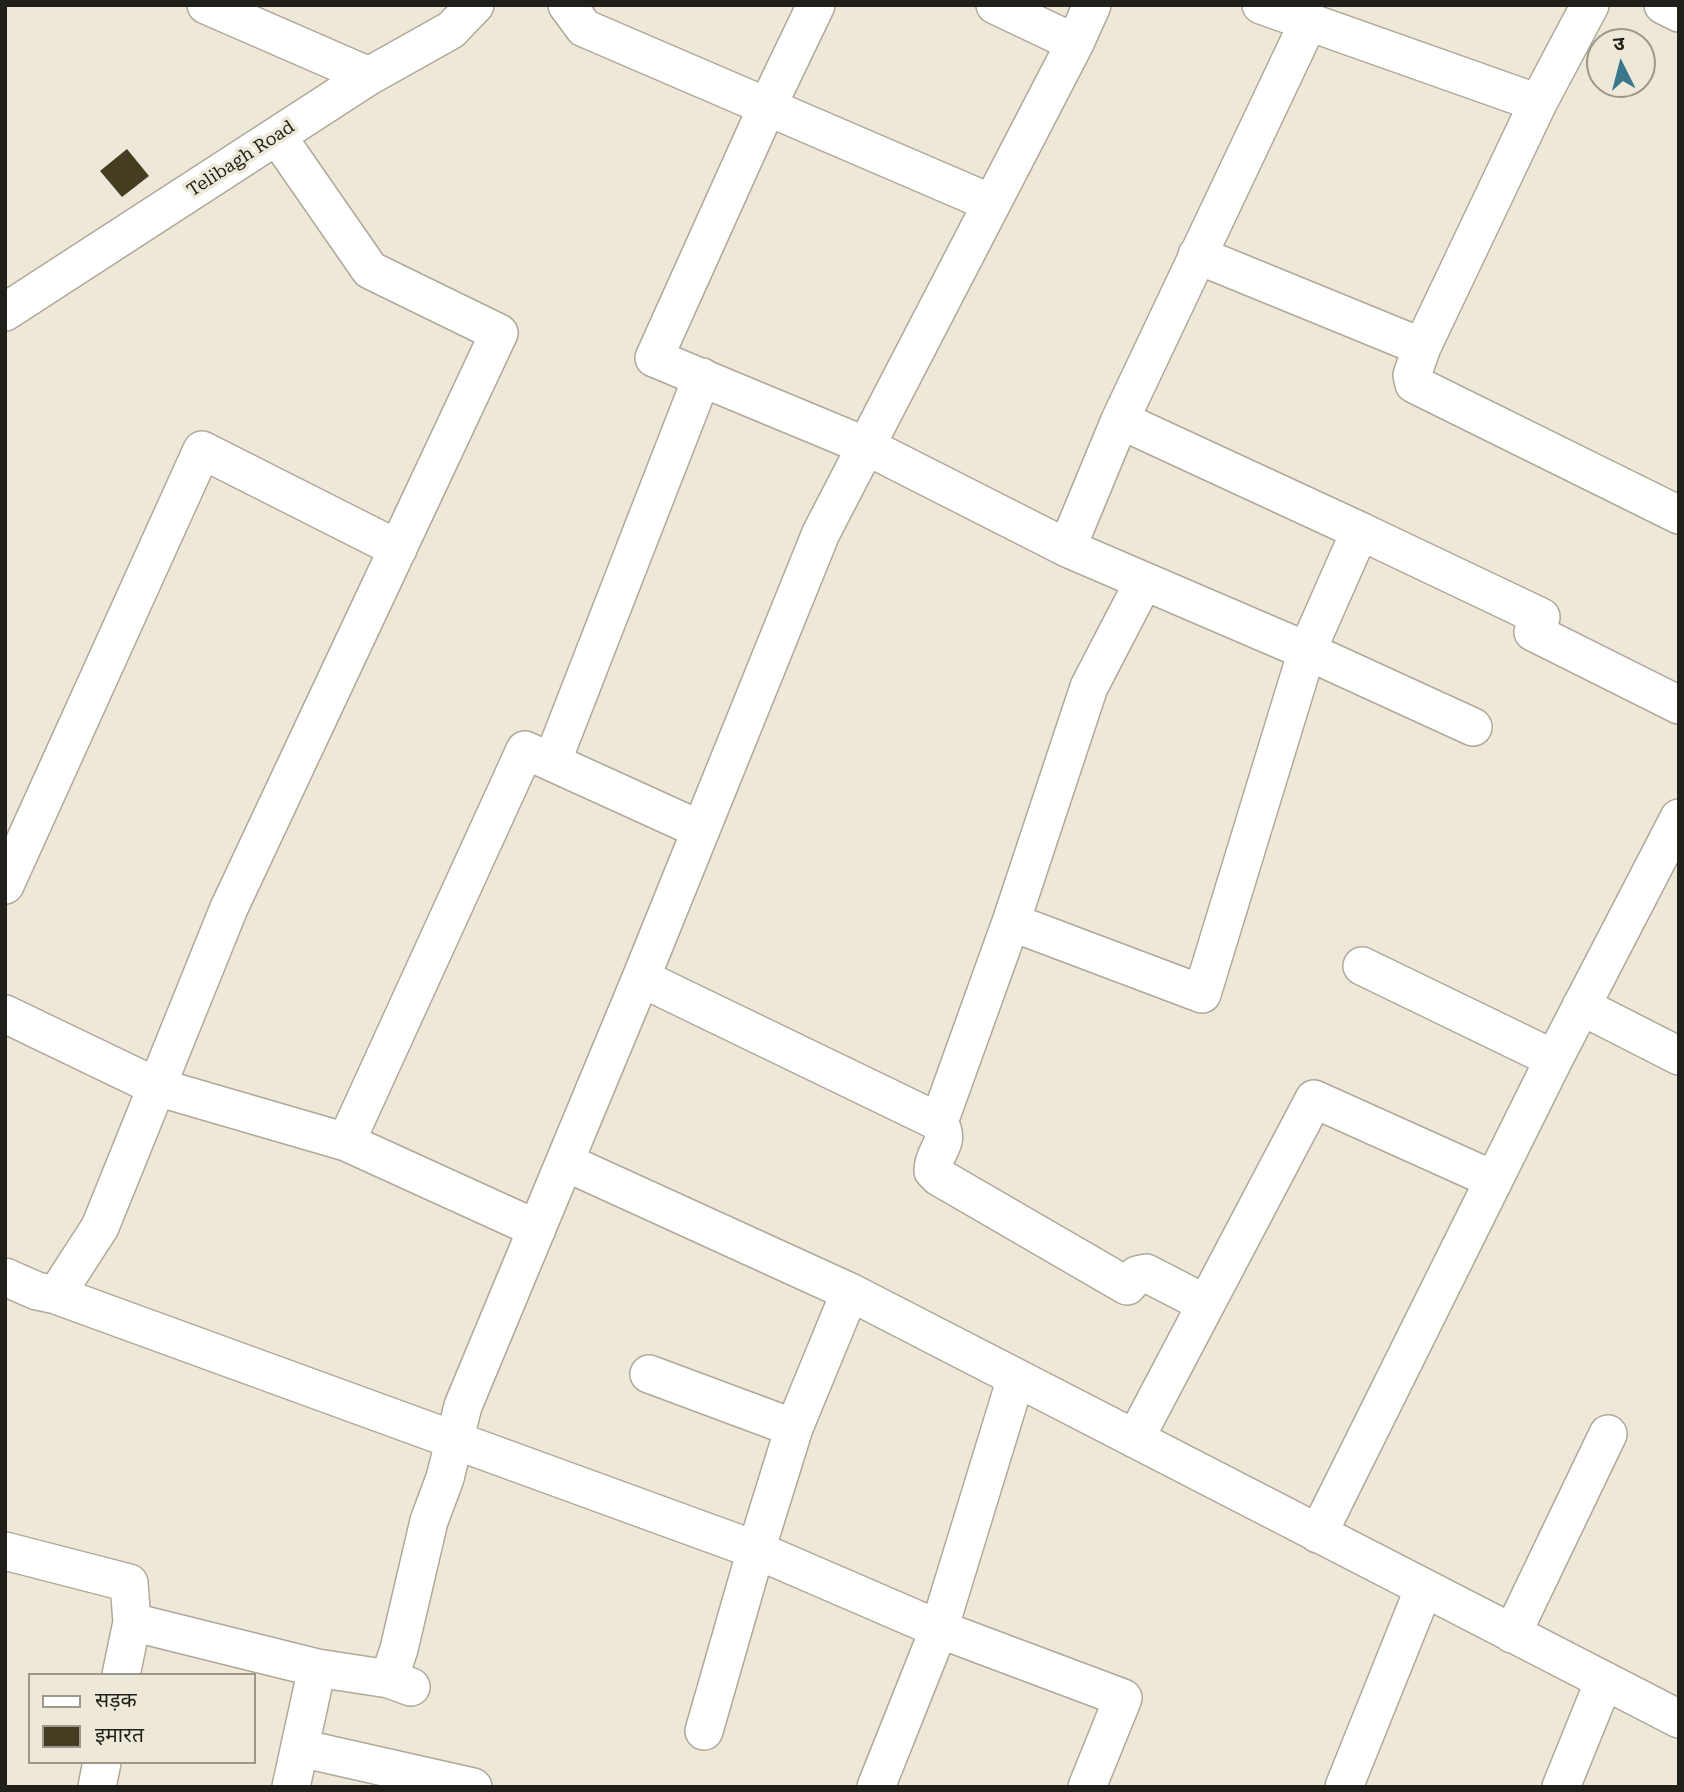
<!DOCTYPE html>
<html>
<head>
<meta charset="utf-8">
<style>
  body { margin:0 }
  #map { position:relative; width:1684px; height:1792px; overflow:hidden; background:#ede8d7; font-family:"Roboto Serif","Noto Sans Devanagari",serif }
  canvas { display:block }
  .frame { position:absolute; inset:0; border:7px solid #201f19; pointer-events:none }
  .legend { position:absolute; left:28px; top:1673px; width:228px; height:91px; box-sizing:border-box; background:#ede8d7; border:2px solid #9b988b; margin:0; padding:9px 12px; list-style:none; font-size:21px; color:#201f19 }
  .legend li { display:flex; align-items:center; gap:14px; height:35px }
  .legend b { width:35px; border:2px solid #9b988b }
  .north { position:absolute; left:1586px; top:28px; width:70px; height:70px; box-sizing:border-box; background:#ede8d7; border:2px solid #9b988b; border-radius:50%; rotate:354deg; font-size:19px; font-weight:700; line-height:28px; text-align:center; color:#201f19 }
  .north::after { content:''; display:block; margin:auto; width:24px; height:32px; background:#38778c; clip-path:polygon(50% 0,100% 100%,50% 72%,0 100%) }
</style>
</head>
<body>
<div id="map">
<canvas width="1684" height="1792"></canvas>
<div class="frame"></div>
<ul class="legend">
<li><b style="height:9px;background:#fff"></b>सड़क</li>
<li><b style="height:19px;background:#443d22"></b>इमारत</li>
</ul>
<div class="north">उ</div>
</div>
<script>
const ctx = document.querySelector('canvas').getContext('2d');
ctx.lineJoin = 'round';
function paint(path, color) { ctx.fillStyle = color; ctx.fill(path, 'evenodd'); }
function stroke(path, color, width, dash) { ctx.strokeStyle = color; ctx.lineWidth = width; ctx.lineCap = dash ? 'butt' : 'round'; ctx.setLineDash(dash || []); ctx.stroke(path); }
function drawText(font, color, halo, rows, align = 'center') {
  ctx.font = font + ' "Roboto Serif",serif'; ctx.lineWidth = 7; ctx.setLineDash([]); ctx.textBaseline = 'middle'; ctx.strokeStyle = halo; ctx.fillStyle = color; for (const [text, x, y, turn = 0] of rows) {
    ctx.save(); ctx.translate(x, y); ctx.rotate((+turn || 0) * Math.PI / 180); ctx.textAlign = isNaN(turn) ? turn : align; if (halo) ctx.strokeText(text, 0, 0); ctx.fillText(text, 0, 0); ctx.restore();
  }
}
const building = new Path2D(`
  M127 149 149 176 122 197 100 171Z`);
const minor = new Path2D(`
  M206 5 369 76
  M567 5 584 28 991 203
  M816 5 767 107 654 358 866 446 1067 548 1307 651 1473 727
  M995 5 1075 43
  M1261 5 1538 103
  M1663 5 1679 13
  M1197 255 1422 347 1538 103 1590 5
  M5 312 369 76 451 30 475 5
  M1422 347 1412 375 1414 384 1679 515
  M1120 420 1308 23
  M1360 531 1541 617 1533 632 1679 705
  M1067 548 1120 420 1360 531 1307 651 1202 994 1011 922 1089 687 1144 581
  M552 762 702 377
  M5 885 202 450 398 549
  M1362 966 1554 1059
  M641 978 939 1122C952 1145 933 1149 933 1171L939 1177 1127 1286 1137 1275 1146 1273 1206 1304
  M1581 1006 1679 1056
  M5 1014 157 1087 346 1142
  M939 1122 1011 922
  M565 1162 850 1292 1679 1719
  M537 1229 346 1142 525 750 701 830
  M5 1277 37 1291 56 1295 100 1227 229 908 499 333 370 270 277 136
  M56 1295 756 1550 939 1629 1123 1698 1087 1787
  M649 1374 794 1428
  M1135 1439 1314 1099 1494 1180
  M1318 1534 1554 1059 1679 818
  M5 1551 129 1583 132 1622 317 1668 389 1679 411 1687
  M1512 1634 1608 1434
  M121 1675 132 1622
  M389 1679 399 1649 429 1521 445 1478 463 1406 641 978 821 533 1075 43 1092 5
  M704 1731 756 1550 794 1428 850 1292
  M300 1748 473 1787
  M97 1787 102 1762
  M291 1787 317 1668
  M876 1787 939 1629 1016 1378
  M1344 1787 1424 1588
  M1561 1787 1604 1681`);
const streetNames = [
  ["Telibagh Road",241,159,-33]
];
paint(building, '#443d22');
stroke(minor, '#aea999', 40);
stroke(minor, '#fff', 37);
drawText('18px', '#201f19', '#ede8d7', streetNames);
</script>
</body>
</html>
